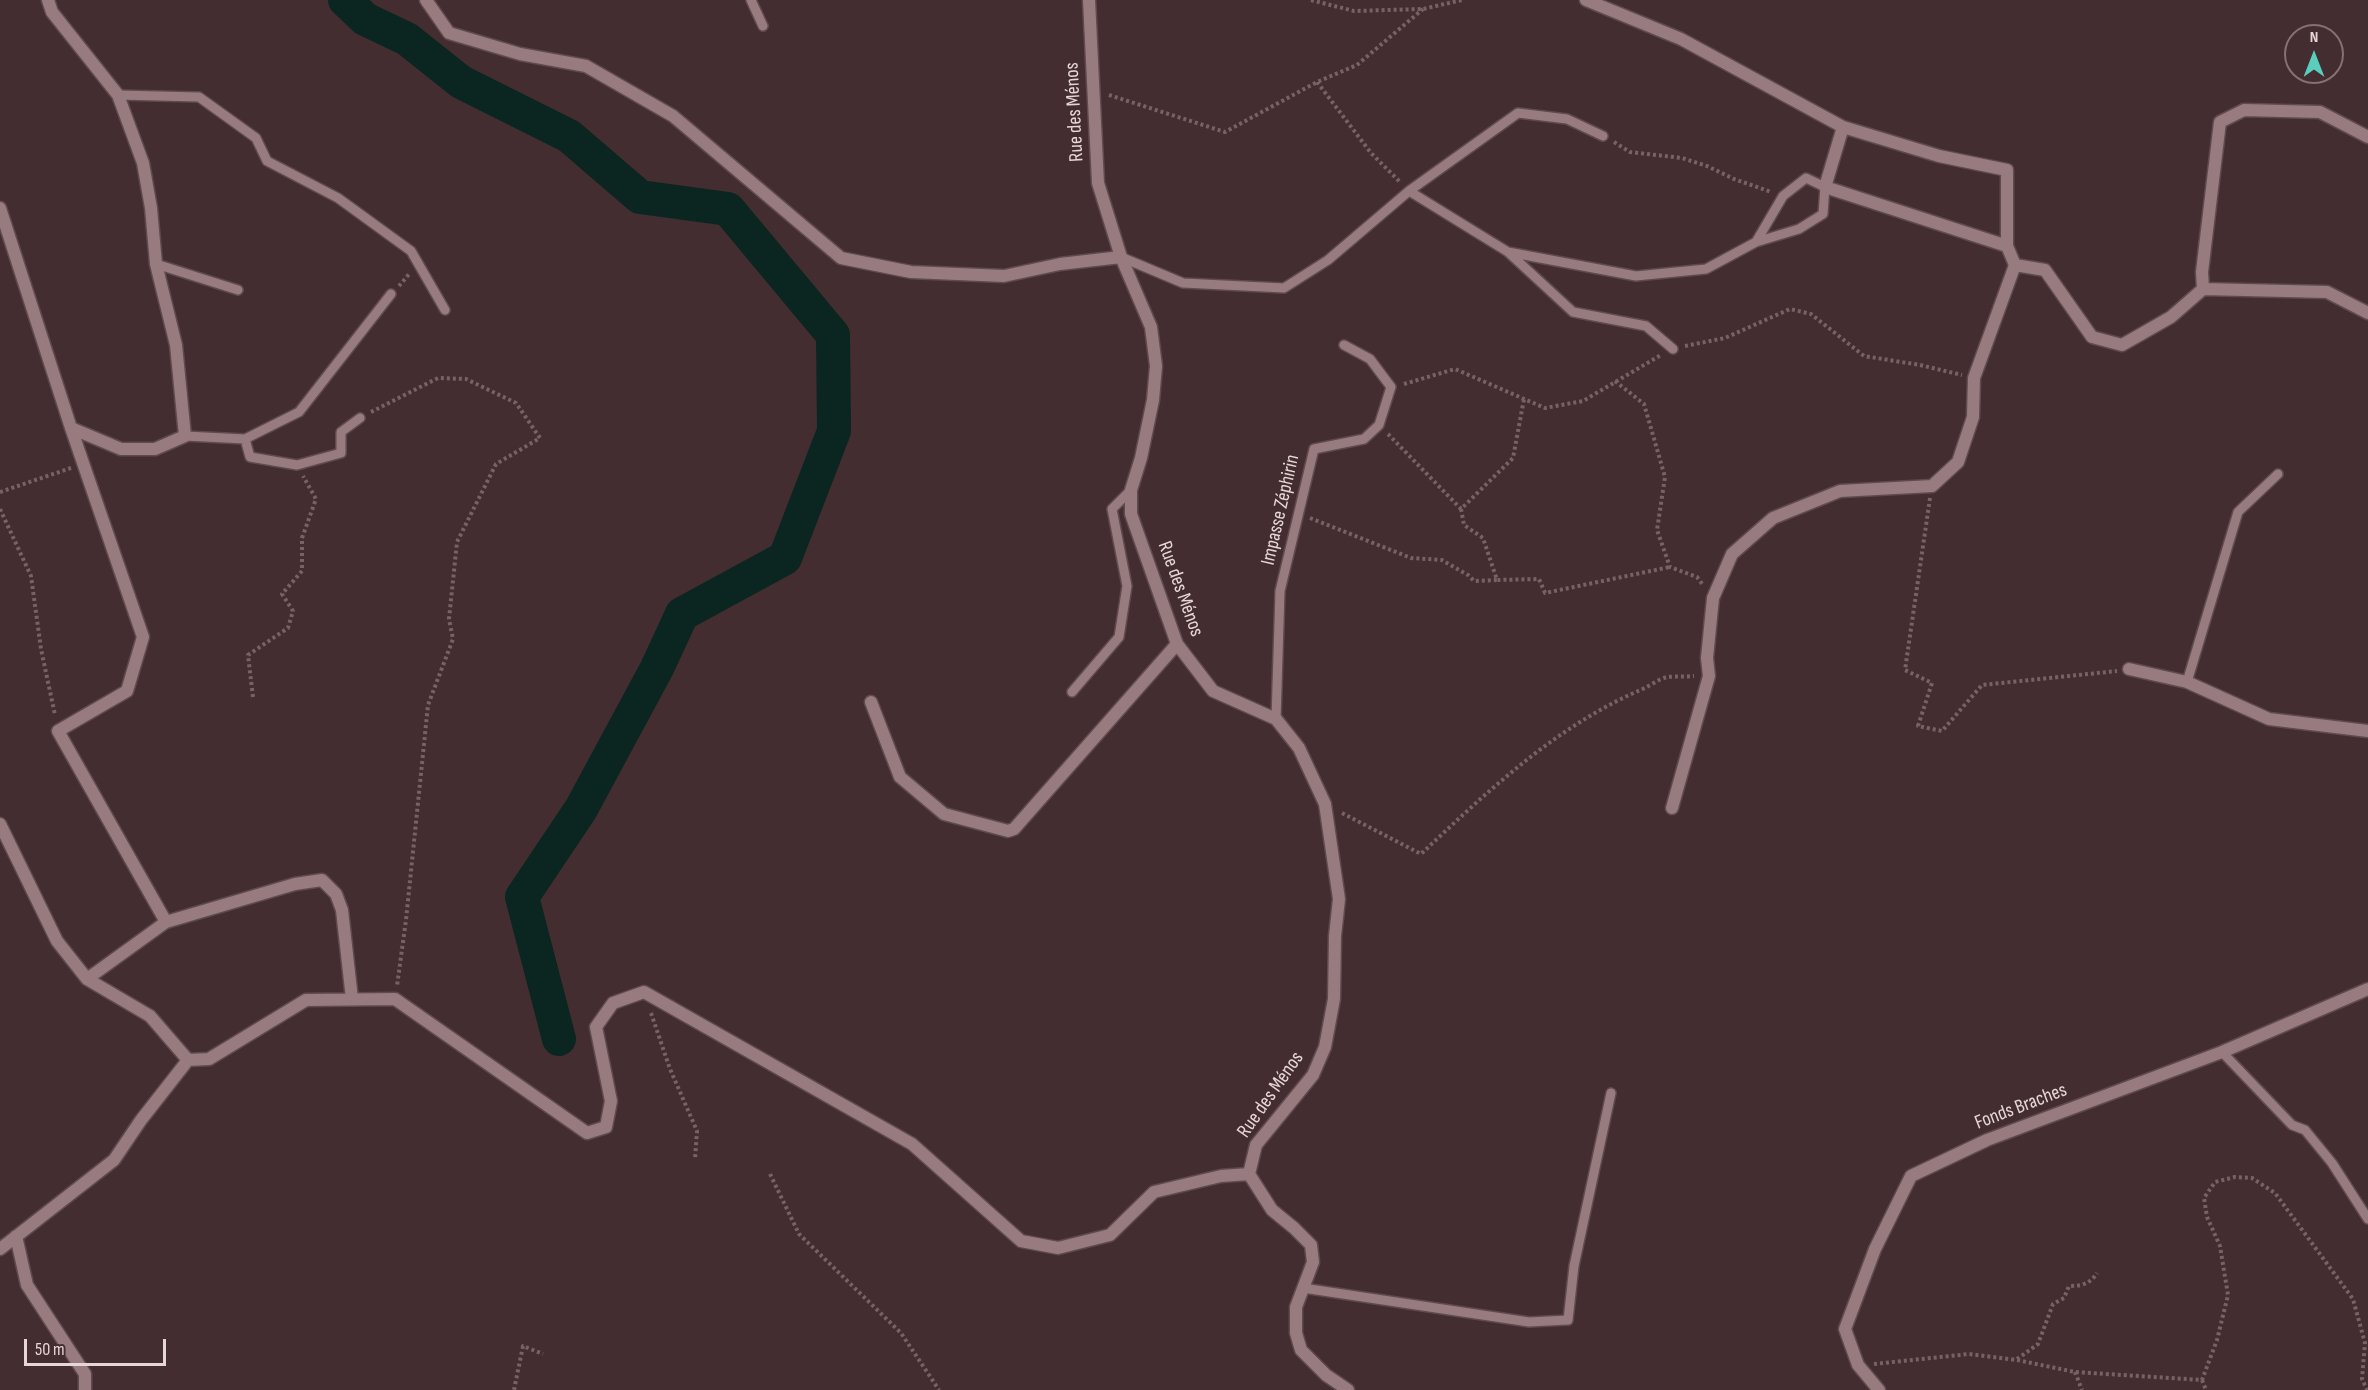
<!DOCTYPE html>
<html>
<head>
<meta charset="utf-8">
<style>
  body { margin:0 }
  #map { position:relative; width:2368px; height:1390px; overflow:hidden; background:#442d30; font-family:"Sofia Sans Condensed",sans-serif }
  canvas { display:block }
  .north { position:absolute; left:2284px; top:24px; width:60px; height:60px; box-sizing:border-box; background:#442d30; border:2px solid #857173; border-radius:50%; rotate:0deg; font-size:16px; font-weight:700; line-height:24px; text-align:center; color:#e6d6d8 }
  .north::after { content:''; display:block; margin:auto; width:21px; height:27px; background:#5acebd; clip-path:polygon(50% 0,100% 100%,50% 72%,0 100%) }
  .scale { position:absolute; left:24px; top:1339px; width:142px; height:27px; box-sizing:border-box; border:3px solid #e6d6d8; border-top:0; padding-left:8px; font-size:18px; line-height:21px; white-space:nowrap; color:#e6d6d8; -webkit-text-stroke:4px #442d30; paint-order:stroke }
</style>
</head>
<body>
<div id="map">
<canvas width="2368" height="1390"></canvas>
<div class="north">N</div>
<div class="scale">50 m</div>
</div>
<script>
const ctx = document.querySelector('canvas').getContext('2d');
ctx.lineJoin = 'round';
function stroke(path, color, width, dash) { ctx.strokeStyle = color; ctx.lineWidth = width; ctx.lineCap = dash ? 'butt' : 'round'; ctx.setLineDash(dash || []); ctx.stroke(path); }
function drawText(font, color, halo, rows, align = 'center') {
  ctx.font = font + ' "Sofia Sans Condensed",sans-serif'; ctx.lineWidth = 4.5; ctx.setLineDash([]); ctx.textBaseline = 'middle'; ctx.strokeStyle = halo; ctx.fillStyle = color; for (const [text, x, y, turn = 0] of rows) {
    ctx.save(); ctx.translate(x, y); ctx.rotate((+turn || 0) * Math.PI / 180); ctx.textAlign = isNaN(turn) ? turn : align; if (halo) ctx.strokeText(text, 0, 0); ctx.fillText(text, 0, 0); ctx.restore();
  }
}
const river = new Path2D(`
  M345 0 365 19 407 39 461 82 569 136 640 197 728 209 833 335 834 431 785 558 682 614 657 668 581 809 522 897 559 1039`);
const path = new Path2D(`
  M1311 0 1354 11 1423 9 1462 0
  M1317 82 1371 153 1401 183
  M1109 95 1225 132 1317 82 1357 65 1423 9
  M1614 142 1630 152 1682 158 1707 166 1734 179 1771 192
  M399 286 410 273
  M1685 346 1725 338 1790 309 1811 314 1864 356 1920 365 1962 375
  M1615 381 1644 404 1665 477 1657 530 1670 567 1697 577 1703 585
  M1404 384 1455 369 1545 408 1583 401 1661 355
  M371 412 438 378 466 379 516 403 540 438 496 464 457 542 449 619 453 639 428 705 406 920 397 986
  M1388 434 1461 509 1513 458 1524 399
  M0 492 71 468
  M1930 498 1905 670 1932 683 1918 726 1942 731 1982 685 2117 671
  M0 509 31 576 41 649 55 715
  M1461 509 1464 525 1483 538 1497 580 1539 579 1545 593 1670 567
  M1310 518 1411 558 1442 560 1468 575 1474 581 1497 580
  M253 697 248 655 288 628 293 611 282 594 302 571V538L316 499 303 476
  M1342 813 1421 854C1487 792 1554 728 1638 691 1647 688 1658 679 1667 677 1676 676 1685 677 1694 676
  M651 1013 670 1069 697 1131 695 1159
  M770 1174 799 1234 901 1333 939 1390
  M2017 1359 2038 1344 2053 1304 2064 1298 2069 1286C2082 1286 2090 1284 2097 1273
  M1874 1364 1969 1354 2017 1360 2075 1372 2202 1380 2217 1340 2228 1295 2220 1246 2207 1217 2204 1198 2215 1182 2235 1177 2252 1178 2275 1193 2353 1299 2365 1343 2362 1379 2367 1390
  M2075 1372 2082 1390
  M2202 1380 2206 1390
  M514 1390 523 1346 543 1354`);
const service = new Path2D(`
  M751 0 763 26
  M118 95 199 97 256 138 267 161 338 198 411 251 445 310
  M1409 191 1508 252 1636 276 1706 269 1756 242 1799 229 1823 214 1825 187 1806 178 1783 196 1756 242
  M1508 252 1573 312 1646 326 1673 349
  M1121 257 1183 283 1284 288 1328 260 1409 191 1518 113 1567 119 1603 136
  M156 264 238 290
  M185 436 245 439 299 412 391 294
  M245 439 250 457 297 465 341 453V432L360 418
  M2187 682 2238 512 2278 474
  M1072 692 1119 637 1127 586 1112 509 1131 490
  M1276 719 1280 591 1314 449 1364 439 1379 425 1391 387 1370 359 1344 345
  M2222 1052 2292 1125 2305 1130 2332 1163 2368 1219
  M1303 1288 1529 1322 1568 1320 1574 1266 1611 1093`);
const minor = new Path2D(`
  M48 0 52 12 118 95 143 163 151 208 156 264 176 345 185 436 155 449H121L71 428
  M426 0 449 33 520 54 586 66 673 116 841 258 911 272 1004 276 1060 264 1121 257
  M1089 0 1098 183 1121 257 1151 327 1156 366 1153 400 1141 458 1131 490V514L1177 644 1213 691 1276 719 1299 748 1325 804 1334 865 1339 899 1335 936 1334 999 1325 1047 1313 1075 1256 1145 1249 1174 1272 1210 1294 1228 1311 1245 1313 1262 1296 1307V1333L1301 1350 1326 1375 1348 1390
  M1586 0 1681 39 1843 127 1825 187 2007 246 2015 265 2045 270 2092 337 2122 345 2171 317 2203 289 2327 292 2368 313
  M1843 127 1939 156 2007 170V246
  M0 208 71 428 143 637 127 691 58 731 166 922 87 979 150 1016 188 1060 209 1059 306 1000 395 999 587 1133 606 1127 611 1101 596 1027 613 1003 644 992 912 1144 1021 1241 1058 1248 1110 1235 1154 1192 1221 1176 1249 1174
  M2203 289 2202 272 2220 122 2244 110 2320 112 2368 137
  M2129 669 2187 682 2269 719 2368 731
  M871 702 900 777 944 814 1008 831 1014 829 1177 644
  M1672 808 1709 676 1707 658 1713 598 1732 554 1773 518 1840 491 1932 486 1958 462 1973 417 1974 378 2015 265
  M0 824 57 941 87 979
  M166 922 295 884 322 880 336 894 342 910 352 999
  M16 1236 27 1285 85 1374V1390
  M0 1249 114 1160 141 1120 188 1060
  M1879 1390 1858 1365 1845 1329 1875 1249 1911 1176 1987 1140 2222 1052 2368 989`);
const streetNames = [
  ["Rue des Ménos",1075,112,-93],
  ["Impasse Zéphirin",1281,510,-77],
  ["Rue des Ménos",1180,589,70],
  ["Rue des Ménos",1271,1095,-55],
  ["Fonds Braches",2021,1107,-21]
];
stroke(river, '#0b2521', 34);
stroke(service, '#5f4a4e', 12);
stroke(minor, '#5f4a4e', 15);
stroke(path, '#776265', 4, [3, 3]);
stroke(service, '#977b7e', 9);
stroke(minor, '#977b7e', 12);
drawText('20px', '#e6d6d8', '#442d30', streetNames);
</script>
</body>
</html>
